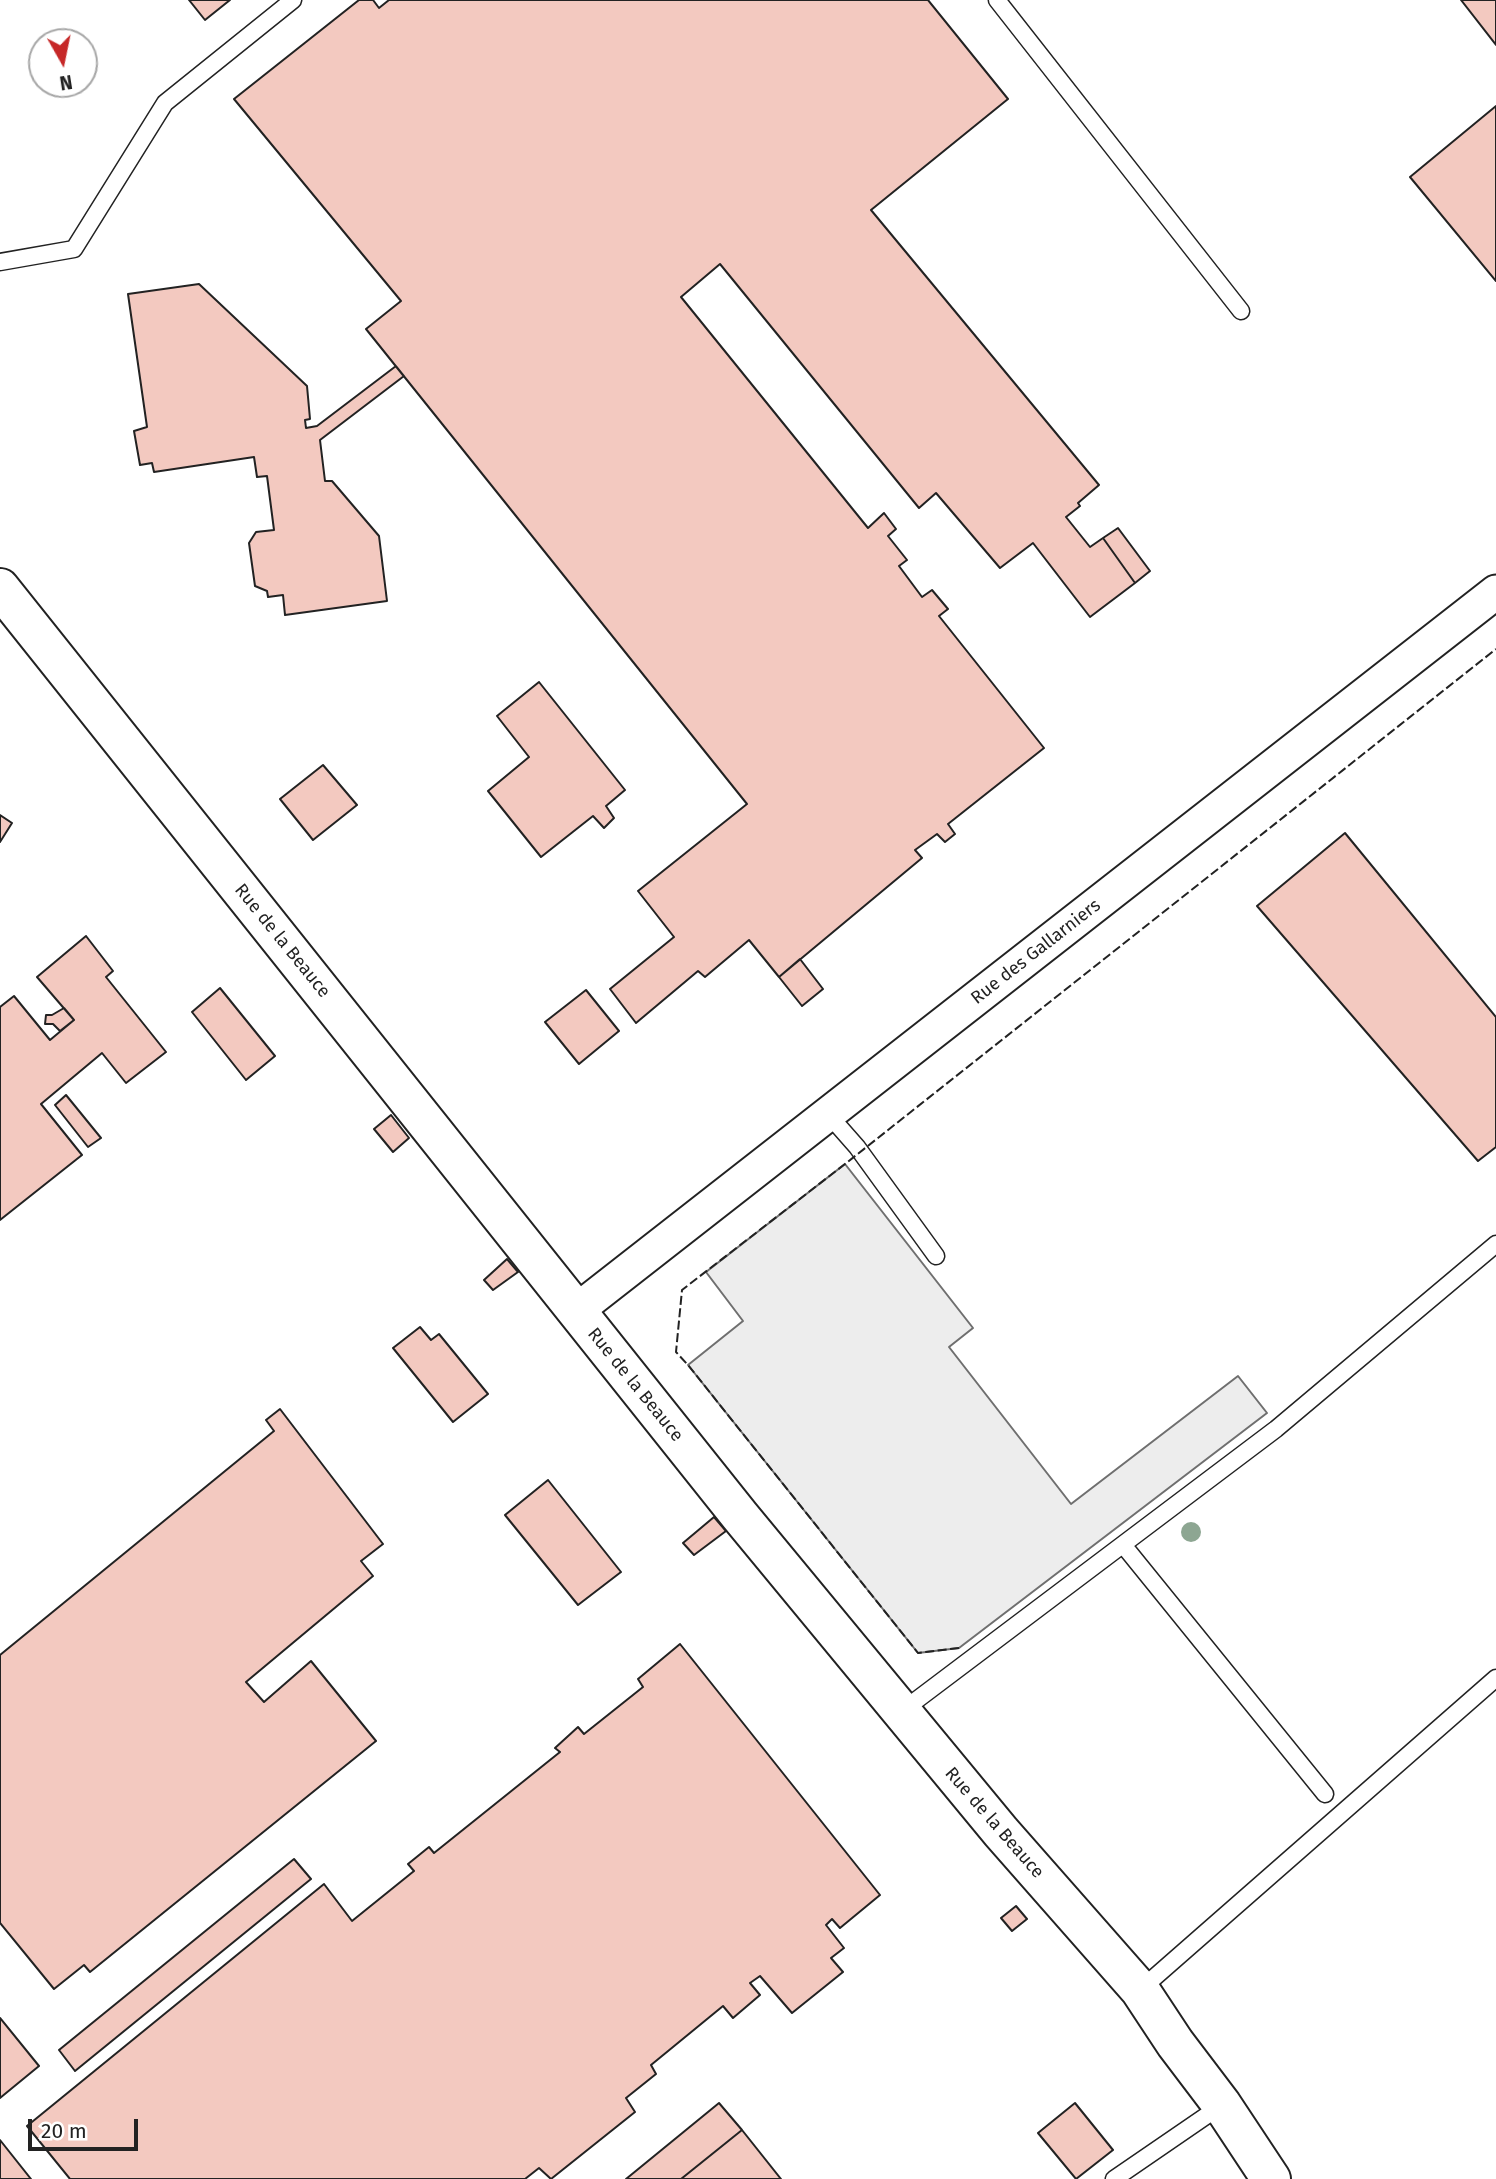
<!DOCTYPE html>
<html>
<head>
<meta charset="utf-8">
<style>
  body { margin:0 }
  #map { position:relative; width:1496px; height:2179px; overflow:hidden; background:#fff; font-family:"Fira Sans",sans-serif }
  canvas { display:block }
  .north { position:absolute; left:28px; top:28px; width:70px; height:70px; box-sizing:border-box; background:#fff; border:2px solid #a7a7a7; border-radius:50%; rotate:171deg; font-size:19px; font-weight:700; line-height:28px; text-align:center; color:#222 }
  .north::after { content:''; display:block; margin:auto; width:24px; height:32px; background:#c62828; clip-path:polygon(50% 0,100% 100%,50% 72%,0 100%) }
  .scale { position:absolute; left:28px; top:2119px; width:110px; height:32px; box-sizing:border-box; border:4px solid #222; border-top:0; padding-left:9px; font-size:21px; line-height:24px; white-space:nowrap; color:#222; -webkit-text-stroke:5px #fff; paint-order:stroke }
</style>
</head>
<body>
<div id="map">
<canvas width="1496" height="2179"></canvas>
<div class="north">N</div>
<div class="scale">20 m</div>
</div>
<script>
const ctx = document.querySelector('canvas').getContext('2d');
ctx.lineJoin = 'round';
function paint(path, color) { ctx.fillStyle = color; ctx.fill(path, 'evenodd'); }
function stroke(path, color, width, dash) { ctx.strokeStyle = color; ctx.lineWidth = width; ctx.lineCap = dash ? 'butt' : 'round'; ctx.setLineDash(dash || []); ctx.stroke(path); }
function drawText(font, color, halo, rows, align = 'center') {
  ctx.font = font + ' "Fira Sans",sans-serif'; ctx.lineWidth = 5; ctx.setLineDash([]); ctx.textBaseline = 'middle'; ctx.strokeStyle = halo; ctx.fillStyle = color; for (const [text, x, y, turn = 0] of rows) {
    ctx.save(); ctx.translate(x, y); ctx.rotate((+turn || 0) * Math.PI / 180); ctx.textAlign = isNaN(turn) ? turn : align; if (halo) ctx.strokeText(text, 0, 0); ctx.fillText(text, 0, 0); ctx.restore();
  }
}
const parking = new Path2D(`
  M845 1164 973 1328 949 1347 1071 1504 1238 1376 1267 1413 959 1648 918 1653 688 1365 743 1321 706 1272Z`);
const building = new Path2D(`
  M189 0H230L205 20Z
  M359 0H373L379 8 389 0H928L1008 99 871 210 1099 485 1078 503 1080 506 1066 517 1090 547 1103 538 1135 583 1090 617 1033 543 1000 568 936 493 919 508 720 264 681 297 868 528 884 513 896 529 888 536 907 560 899 566 922 597 932 590 948 609 939 616 1044 748 948 824 955 834 945 842 937 834 915 850 922 858 779 977 749 940 705 977 698 971 636 1023 610 989 674 937 638 891 747 804 366 329 401 301 234 99Z
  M1461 0H1496V45Z
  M1496 106V281L1410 177Z
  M199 284 307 386 310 419 305 420 306 428 317 426 396 366 404 376 320 440 325 481H332L379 536 387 601 285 615 283 595 268 597 267 591 255 586 249 543 256 532 274 530 267 476 257 477 254 457 154 472 152 463 140 465 134 431 147 427 128 294Z
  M1118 528 1150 571 1135 583 1103 538Z
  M539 682 625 790 606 806 614 818 604 828 593 816 541 857 488 791 529 757 497 716Z
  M323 765 357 805 313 840 280 799Z
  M0 815 12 823 0 842Z
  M1345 833 1496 1017V1147L1478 1161 1257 906Z
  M86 936 113 971 106 977 166 1052 126 1083 102 1053 41 1104 82 1155 0 1220V1007L14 996 50 1040 74 1020 37 977Z
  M800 959 823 989 802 1006 779 977Z
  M220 988 275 1056 246 1080 192 1012Z
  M586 990 619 1031 579 1064 545 1022Z
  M64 1008 74 1020 60 1031 53 1024H45L46 1015H52Z
  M66 1095 101 1138 88 1147 55 1105Z
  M391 1115 409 1138 393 1152 374 1129Z
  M507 1259 518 1272 493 1290 484 1280Z
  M420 1327 431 1340 439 1334 488 1394 453 1422 393 1348Z
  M280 1409 383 1544 361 1561 373 1576 246 1682 264 1702 311 1661 376 1741 90 1972 84 1965 54 1989 0 1923V1655L274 1431 266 1420Z
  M548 1480 621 1572 578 1605 505 1515Z
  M714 1517 726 1531 694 1555 683 1543Z
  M680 1644 880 1895 840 1928 832 1919 826 1925 844 1948 831 1958 843 1972 792 2013 760 1976 750 1983 760 1995 733 2018 723 2006 651 2065 656 2074 626 2098 635 2112 551 2179 539 2168 525 2179H70L27 2126 324 1884 352 1921 414 1871 408 1864 429 1847 434 1853 560 1752 555 1748 578 1727 584 1734 643 1687 638 1679Z
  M294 1859 311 1879 75 2071 59 2050Z
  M1016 1906 1027 1919 1012 1931 1001 1918Z
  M0 2018 39 2066 0 2098Z
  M719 2103 742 2130 681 2179H626Z
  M1075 2103 1113 2150 1076 2179 1038 2133Z
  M742 2130 781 2179H681Z
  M0 2140 31 2179H0Z`);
const service = new Path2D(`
  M997 0 1241 311
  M0 262 74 249 165 103 293 0
  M828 1114 857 1147 936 1256
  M1124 1546 1325 1794
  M902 1711 1276 1429 1496 1244
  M1140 1990 1496 1678
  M1114 2179 1222 2105`);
const minor = new Path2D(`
  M576 1311 1496 592`);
const tertiary = new Path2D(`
  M0 588 740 1516 1001 1832 1140 1990 1175 2043 1222 2105 1271 2179`);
const fence = new Path2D(`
  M959 1648 918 1653 688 1365 676 1352 682 1290 845 1164 1496 649`);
const trees = [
  [1191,1532]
];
const streetNames = [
  ["Rue de la Beauce",282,941,51],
  ["Rue des Gallarniers",1036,952,-38],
  ["Rue de la Beauce",635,1385,51],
  ["Rue de la Beauce",994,1823,49]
];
paint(parking, '#ededed');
stroke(parking, '#6f6f6f', 2);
paint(building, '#f3c9c0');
stroke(building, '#222', 2);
stroke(service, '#222', 19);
stroke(minor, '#222', 37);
stroke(tertiary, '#222', 42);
stroke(service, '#fff', 16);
stroke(minor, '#fff', 33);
stroke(tertiary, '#fff', 38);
stroke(fence, '#222', 2, [9, 3.5]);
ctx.fillStyle = '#8da692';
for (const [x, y] of trees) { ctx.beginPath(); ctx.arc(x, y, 10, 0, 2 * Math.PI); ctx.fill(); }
drawText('18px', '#222', '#fff', streetNames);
</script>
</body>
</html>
